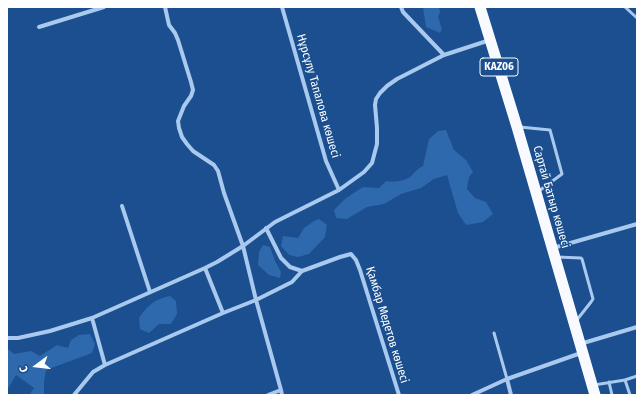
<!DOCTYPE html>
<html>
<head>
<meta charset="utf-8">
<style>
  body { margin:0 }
  #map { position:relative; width:644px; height:402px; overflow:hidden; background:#1b4f8f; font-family:"Fira Sans Condensed",sans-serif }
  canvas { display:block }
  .frame { position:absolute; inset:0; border:8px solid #fff; pointer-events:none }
  .north { position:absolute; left:16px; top:346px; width:40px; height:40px; -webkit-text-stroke:3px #1b4f8f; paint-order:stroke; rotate:255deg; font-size:11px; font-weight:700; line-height:16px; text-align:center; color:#fff }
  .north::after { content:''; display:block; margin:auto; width:14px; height:18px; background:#fff; clip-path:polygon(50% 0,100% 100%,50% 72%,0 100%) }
</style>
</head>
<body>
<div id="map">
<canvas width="644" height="402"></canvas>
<div class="frame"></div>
<div class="north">С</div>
</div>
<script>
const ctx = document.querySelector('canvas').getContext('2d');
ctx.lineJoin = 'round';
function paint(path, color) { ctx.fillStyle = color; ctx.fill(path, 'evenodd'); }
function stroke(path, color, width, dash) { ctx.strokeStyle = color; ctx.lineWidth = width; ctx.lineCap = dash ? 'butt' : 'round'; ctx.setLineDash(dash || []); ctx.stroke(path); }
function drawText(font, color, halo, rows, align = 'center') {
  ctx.font = font + ' "Fira Sans Condensed",sans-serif'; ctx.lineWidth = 3; ctx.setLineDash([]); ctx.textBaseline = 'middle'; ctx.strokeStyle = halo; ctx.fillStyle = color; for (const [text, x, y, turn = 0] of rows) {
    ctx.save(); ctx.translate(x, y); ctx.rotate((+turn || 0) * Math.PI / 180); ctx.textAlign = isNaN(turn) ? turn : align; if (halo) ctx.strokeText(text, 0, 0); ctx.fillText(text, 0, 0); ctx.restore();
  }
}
const green = new Path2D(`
  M423 7H439L440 12 438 17 442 29 440 33 426 27Z
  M446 130 454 150 466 160 473 172 469 177 467 189 475 198 486 202 493 214 483 222 466 225 458 213 447 175 434 179 421 188 401 194 384 204 367 207 347 219 336 218 334 210 346 198 363 187 379 188 386 181C395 182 402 182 410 177 415 173 416 169 423 166L429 139 438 131Z
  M319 219 327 225 325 237 309 254 298 257 289 255 281 246 283 236 298 238 304 228 314 221Z
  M263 245 270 247 275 261 281 272 280 278 269 275 258 265 259 252Z
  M170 296 176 301 177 314 171 324H159L149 333 140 329 139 318C148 305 153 300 170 296Z
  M90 334 95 344 92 353 46 370 44 382V395H29L34 388 16 375 7 390V348L14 354 31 351 40 356 57 345 68 348 71 340 79 335Z`);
const service = new Path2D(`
  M625 7 637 18
  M520 127 550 130 562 174 539 191
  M557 257 581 258 582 259 593 299 591 302 576 321
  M494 333 507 379
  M625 380 630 395
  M609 382 612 395
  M594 385 625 380 637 376`);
const minor = new Path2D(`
  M165 7 169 25 175 33 178 40 191 82 193 90 191 96 184 106 178 121 179 128 182 137 187 144 193 151 214 165 218 171 224 193 243 246 256 300 292 282 302 271
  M282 7 326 161 339 190
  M401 7 403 12 444 55
  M39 27 104 7
  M122 206 150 292
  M266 228 281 258 290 267 302 271 340 257 351 254 356 260 360 270 399 395
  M553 248 637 224
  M205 268 223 313
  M92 318 105 365
  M7 338H18L50 331 92 318 205 268 217 262 243 246 275 222 339 190 364 172 372 163 377 144V128L375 105 376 99 380 93 387 86 397 79 444 55 490 40
  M580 344 637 327
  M507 379 511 395
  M74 395 93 372 105 365 223 313 256 300 281 390
  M268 395 281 390 282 395
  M472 395 507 379 581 353`);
const trunk = new Path2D(`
  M480 7 517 127 595 395`);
const shields = [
  [499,67,38]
];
const shieldNames = [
  ["KАZ06",499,67]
];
const streetNames = [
  ["Нұрсұлу Тапалова көшесі",318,96,74],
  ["Сартай Батыр көшесі",551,197,74],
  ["Қамбар Медетов көшесі",387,325,73]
];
paint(green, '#2e69ad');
stroke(service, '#a9c9ee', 3);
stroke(minor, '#a9c9ee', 4);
stroke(trunk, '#f8faff', 11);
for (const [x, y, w] of shields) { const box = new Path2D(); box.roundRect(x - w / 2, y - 9, w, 18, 3); ctx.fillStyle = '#1b4f8f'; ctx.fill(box); stroke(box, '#fff', 1); }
drawText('bold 11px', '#fff', null, shieldNames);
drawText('12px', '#fff', '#1b4f8f', streetNames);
</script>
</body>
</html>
